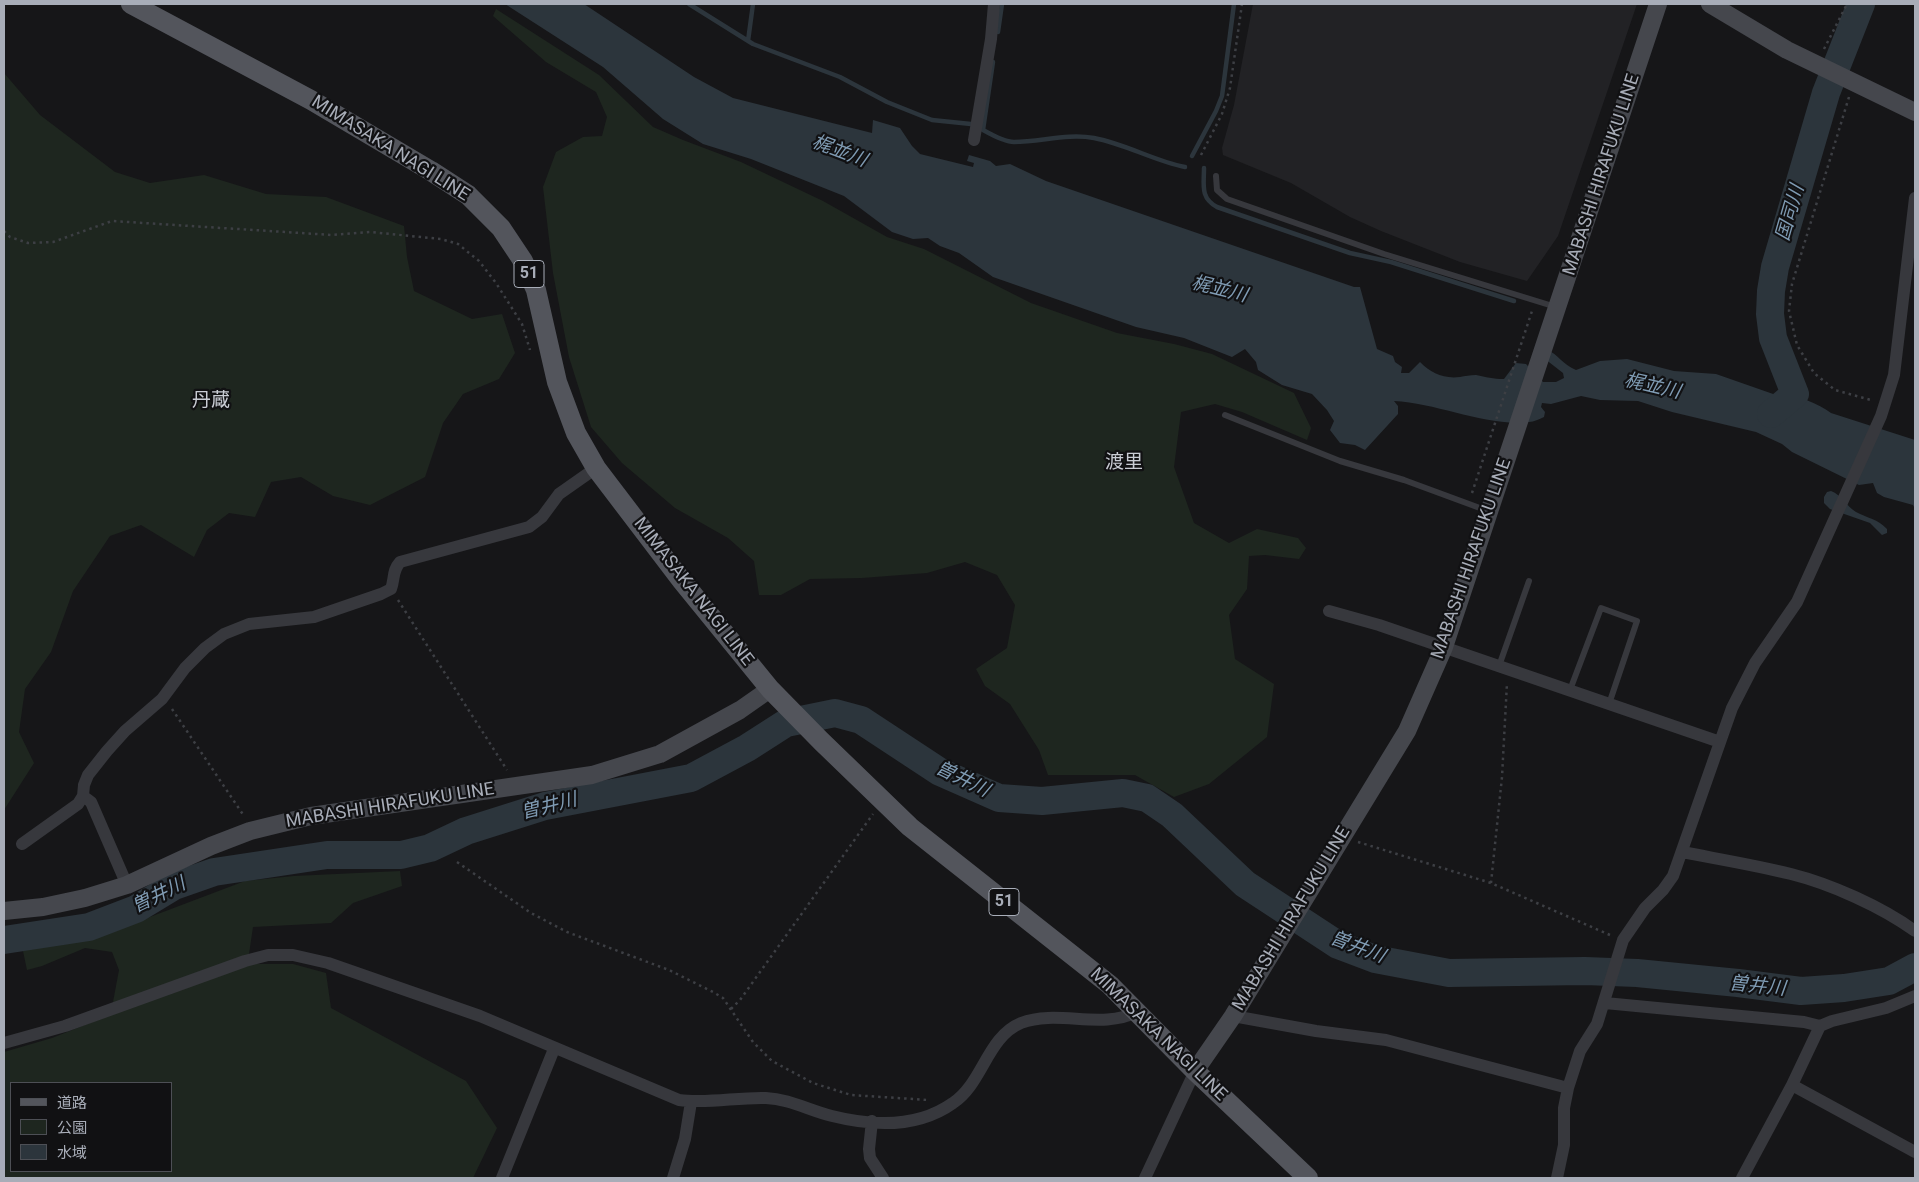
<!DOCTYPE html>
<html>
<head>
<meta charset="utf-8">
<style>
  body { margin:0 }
  #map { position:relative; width:1919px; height:1182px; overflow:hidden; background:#161618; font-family:Roboto,"Noto Sans JP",sans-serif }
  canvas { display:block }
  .frame { position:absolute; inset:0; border:5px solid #a8adb8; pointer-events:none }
  .legend { position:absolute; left:10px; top:1082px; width:162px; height:90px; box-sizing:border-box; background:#111113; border:1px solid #4d4f55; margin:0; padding:6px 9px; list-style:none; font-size:15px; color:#a8adb8 }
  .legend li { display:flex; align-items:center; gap:10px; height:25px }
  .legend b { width:25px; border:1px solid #4d4f55 }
</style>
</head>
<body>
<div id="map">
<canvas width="1919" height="1182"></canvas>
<div class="frame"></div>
<ul class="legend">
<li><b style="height:6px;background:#53555c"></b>道路</li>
<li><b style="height:14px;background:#1e261f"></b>公園</li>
<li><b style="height:14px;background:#2c353c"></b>水域</li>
</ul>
</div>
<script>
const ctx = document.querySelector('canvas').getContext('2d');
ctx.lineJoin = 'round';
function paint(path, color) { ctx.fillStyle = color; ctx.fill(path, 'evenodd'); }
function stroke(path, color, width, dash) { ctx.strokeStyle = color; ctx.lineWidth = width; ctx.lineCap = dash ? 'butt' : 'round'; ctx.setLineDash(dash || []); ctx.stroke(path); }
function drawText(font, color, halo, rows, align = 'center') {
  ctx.font = font + ' Roboto,"Noto Sans JP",sans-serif'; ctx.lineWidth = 4.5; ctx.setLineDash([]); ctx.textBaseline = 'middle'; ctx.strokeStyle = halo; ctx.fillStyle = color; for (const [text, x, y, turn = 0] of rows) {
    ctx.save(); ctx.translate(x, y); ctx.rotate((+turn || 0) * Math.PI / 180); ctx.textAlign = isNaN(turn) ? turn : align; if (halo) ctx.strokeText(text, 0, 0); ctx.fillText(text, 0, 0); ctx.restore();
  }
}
const built = new Path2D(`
  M1253 4H1637L1558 236 1527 281 1460 262 1381 231 1350 217 1291 183 1223 155 1222 148 1234 105Z`);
const green = new Path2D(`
  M496 9 599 75 653 127 683 140 741 162 823 201 887 237 924 249 1031 303 1117 333 1174 344 1212 354 1294 393 1311 428 1307 440 1242 412 1215 404 1181 412 1174 467 1194 523 1229 543 1257 529 1298 538 1306 548 1299 559 1265 555 1249 556 1247 589 1229 615 1235 659 1274 684 1267 737 1209 784 1174 797 1135 775H1048L1039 750 1010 704 985 686 976 669 1007 648 1015 605 997 575 965 562 927 573 862 578 810 579 781 595H759L754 561 728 538 675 508 622 463 591 427 569 357 553 273 543 187 556 152 583 137 602 136 607 117 596 92 546 62 493 16Z
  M4 73 40 115 115 172 150 183 204 175 266 194 326 197 404 226 407 257 414 291 472 319 502 314 515 353 499 379 463 394 443 423 425 477 370 505 333 496 301 477 271 482 255 517 229 513 207 530 194 557 141 525 110 536 73 591 51 652 25 689 19 732 34 763 4 810Z
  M400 871 402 886 353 903 331 923 253 927 249 954 257 964H293L326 973 331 1008 466 1081 497 1128 473 1178H4V1052L52 1038 105 1017 113 1002 119 970 112 952 85 948 42 966 27 970 23 951 42 942 84 936 142 920 245 881 294 876ZM11 1083H171V1171H11Z`);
const water = new Path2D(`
  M505 4H584L694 77 733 98 872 133 873 120 900 128 912 146 920 154 973 167 974 163 967 161 969 155 990 161 996 166 1010 164 1046 181 1354 287H1360L1377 349 1393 356 1395 362 1402 367 1401 373H1409L1420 362C1431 373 1443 379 1460 377 1465 376 1470 375 1476 375 1486 377 1493 379 1504 379L1516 363 1526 364 1543 382H1556L1564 378 1563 373 1545 359 1547 350C1558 354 1563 365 1576 370L1600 361 1627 359 1674 371 1716 374 1776 395C1794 393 1817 403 1831 413L1915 440V509L1913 505 1884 497 1877 493 1873 483 1859 485 1792 452 1782 444 1756 432 1672 412 1638 401 1600 400 1581 396 1551 404 1542 403 1541 407 1545 412 1544 417C1539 419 1534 422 1529 422 1486 427 1438 403 1394 401L1398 406V414L1365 450 1355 445 1340 443 1330 430 1334 421 1327 410 1312 394 1282 385 1258 370 1256 362 1245 349 1232 357 1184 338 1136 327 993 277 959 253 940 246 928 238 913 239 892 232 844 196 751 159 703 144 663 119 603 67Z
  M1831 491C1842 495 1846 506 1856 512 1867 518 1878 519 1887 529V533L1882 535 1870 523 1830 509 1824 503V497L1827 492Z`);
const stream = new Path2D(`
  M689 4 753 44 840 77 887 102 932 120 971 124
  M998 32 1002 4
  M748 41 753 4
  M983 130C992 135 1004 142 1014 142 1041 142 1067 133 1094 138 1126 144 1154 161 1185 167
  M983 130 993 62
  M1192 156 1216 111 1222 96 1234 4
  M1204 168C1204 185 1200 198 1217 207L1350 253 1391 262 1514 301`);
const river = new Path2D(`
  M1771 414 1795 394 1773 338 1770 314 1771 291 1775 267 1826 93 1861 4
  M4 940 89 927 136 909 174 886 214 872 327 855H401L430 848 466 831 545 806 691 778 747 748 786 723 835 713 861 720 940 772 999 798 1042 801 1123 793 1147 798 1172 815 1245 884 1338 945 1375 959 1449 973 1585 971 1637 973 1738 983 1801 991 1844 988 1889 981 1915 967`);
const path = new Path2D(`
  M1824 49 1847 4
  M1849 97 1792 284 1789 311 1797 345 1814 373 1835 390 1871 400
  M1201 155 1222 114 1230 88 1242 4
  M4 231 10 237 28 243 53 242 112 221 332 235 370 232 441 239 458 244 479 261 496 283 522 324 530 350
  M1472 493 1532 311
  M398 600 507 770
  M172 709 244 816
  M1358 842 1491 883 1610 935
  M457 862 531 913 567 932 669 970 713 992 723 998 753 1042 772 1061 813 1083 851 1095 928 1100
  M1491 883 1502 777 1507 683
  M731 1009 740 1000 873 814`);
const service = new Path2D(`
  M1216 176 1217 190 1227 199 1384 254 1556 307
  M1225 415 1340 461 1404 480 1488 511
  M1499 666 1529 581
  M1570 690 1601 608 1637 621 1609 704`);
const minor = new Path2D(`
  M974 140 991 39 994 4
  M1329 611 1379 625 1720 742
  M83 796 91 802 127 885
  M22 844 78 804 83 796 84 785 88 775 107 751 125 731 162 699 185 668 205 648 224 634 249 624 314 617 381 594 391 589C395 578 392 571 400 562L529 527 542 517 559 494 596 468
  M1682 852C1718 859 1755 865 1791 874 1831 884 1882 907 1915 931
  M1605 1003 1804 1022 1820 1026
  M1233 1016 1316 1031 1386 1040 1568 1088
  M4 1043 65 1026 245 961 268 955H293L328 963 480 1016 679 1100C708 1104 737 1097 766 1098 790 1099 810 1111 832 1116 872 1126 918 1128 953 1103 983 1083 987 1037 1021 1023 1058 1009 1101 1030 1137 1012
  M1792 1085 1820 1026 1832 1021 1886 1008 1915 996
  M872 1121 869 1149 870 1158 883 1178
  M502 1178 554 1049
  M673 1178 685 1139 691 1102
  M1145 1178 1195 1071
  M1557 1178 1564 1145V1108L1568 1088 1580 1051 1597 1024 1623 940 1645 908 1663 890 1673 876 1732 708 1755 663 1797 602 1881 416 1894 375 1915 198
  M1742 1178 1792 1085 1915 1152`);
const secondary = new Path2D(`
  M1710 4 1787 50 1915 112
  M4 911 43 907 85 898 127 885 211 846 250 831 311 816 592 775 660 754 740 710 770 689
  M1195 1071 1233 1016 1407 731 1444 647 1658 4`);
const primary = new Path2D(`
  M131 4 311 100 431 171 468 195 501 228 523 261 536 290 557 382 576 433 596 468 682 581 770 689 821 741 910 827 1110 985 1195 1071 1308 1178`);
const shields = [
  [529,274,30],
  [1004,902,30]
];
const shieldNames = [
  ["51",529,274],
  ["51",1004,902]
];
const streetNames = [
  ["MIMASAKA NAGI LINE",390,149,32],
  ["MABASHI HIRAFUKU LINE",1602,175,-72],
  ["MABASHI HIRAFUKU LINE",1472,559,-71],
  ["MIMASAKA NAGI LINE",693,592,52],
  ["MABASHI HIRAFUKU LINE",390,806,-9],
  ["MABASHI HIRAFUKU LINE",1292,919,-59],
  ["MIMASAKA NAGI LINE",1158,1035,44]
];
const waterNames = [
  ["梶並川",839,152,21],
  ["国司川",1791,213,-74],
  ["梶並川",1219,290,14],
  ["梶並川",1652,387,13],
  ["曽井川",962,780,26],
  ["曽井川",549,807,-14],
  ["曽井川",159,896,-26],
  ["曽井川",1357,948,21],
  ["曽井川",1757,987,6]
];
const neighbourhoodNames = [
  ["丹蔵",211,401],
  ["渡里",1124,463]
];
paint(built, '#222225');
paint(green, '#1e261f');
paint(water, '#2c353c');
stroke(stream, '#2c353c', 4.5);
stroke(river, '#2c353c', 28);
stroke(path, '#3d3f44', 2.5, [2.5, 4]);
stroke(service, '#37383d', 6);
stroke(minor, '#37383d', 12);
stroke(secondary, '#45474d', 18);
stroke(primary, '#53555c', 20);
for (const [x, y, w] of shields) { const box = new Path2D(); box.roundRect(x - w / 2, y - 13.5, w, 27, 4); ctx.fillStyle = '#111113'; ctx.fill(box); stroke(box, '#a8adb8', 1); }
drawText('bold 16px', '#a8adb8', null, shieldNames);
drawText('18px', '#a8adb8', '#111113', streetNames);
drawText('italic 19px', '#7f9bb3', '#111113', waterNames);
drawText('19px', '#c9ccd4', '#111113', neighbourhoodNames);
</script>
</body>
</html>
